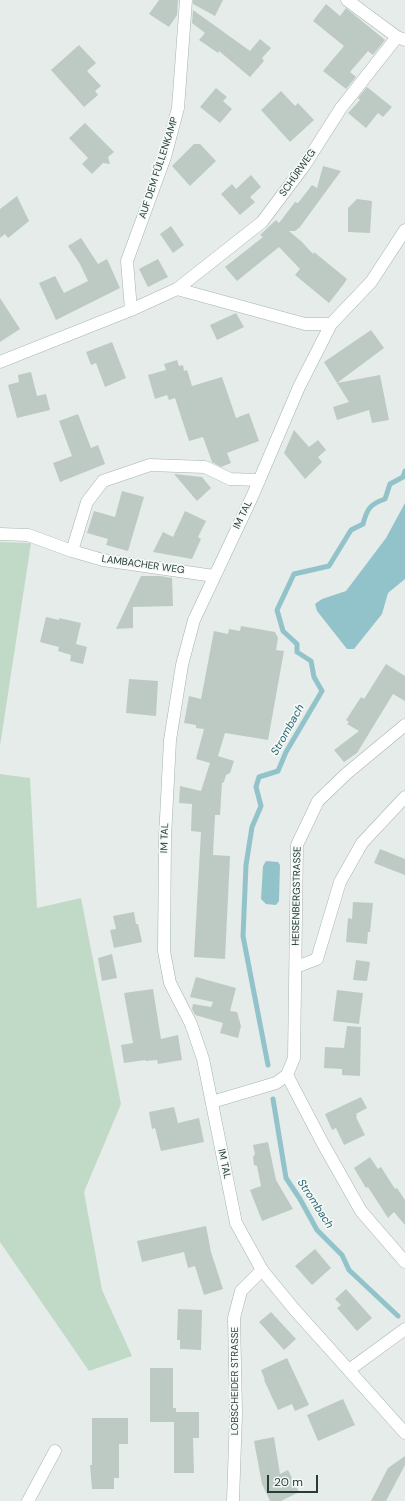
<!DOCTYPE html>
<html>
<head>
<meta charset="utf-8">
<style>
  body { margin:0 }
  #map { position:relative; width:405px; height:1501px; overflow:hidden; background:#e5ece9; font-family:"DM Sans",sans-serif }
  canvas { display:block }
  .scale { position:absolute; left:267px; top:1475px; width:51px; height:18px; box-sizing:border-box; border:2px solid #263c35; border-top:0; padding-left:5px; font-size:12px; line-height:14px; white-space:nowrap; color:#263c35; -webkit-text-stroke:3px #f5f9f7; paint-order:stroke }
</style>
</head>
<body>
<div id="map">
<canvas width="405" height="1501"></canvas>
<div class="scale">20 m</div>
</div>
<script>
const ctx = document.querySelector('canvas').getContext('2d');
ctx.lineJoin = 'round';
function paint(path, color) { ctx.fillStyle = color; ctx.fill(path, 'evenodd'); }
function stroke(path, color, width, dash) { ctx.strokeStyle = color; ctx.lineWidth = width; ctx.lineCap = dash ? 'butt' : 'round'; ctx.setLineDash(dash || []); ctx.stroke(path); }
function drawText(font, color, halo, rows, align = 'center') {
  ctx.font = font + ' "DM Sans",sans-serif'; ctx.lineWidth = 3.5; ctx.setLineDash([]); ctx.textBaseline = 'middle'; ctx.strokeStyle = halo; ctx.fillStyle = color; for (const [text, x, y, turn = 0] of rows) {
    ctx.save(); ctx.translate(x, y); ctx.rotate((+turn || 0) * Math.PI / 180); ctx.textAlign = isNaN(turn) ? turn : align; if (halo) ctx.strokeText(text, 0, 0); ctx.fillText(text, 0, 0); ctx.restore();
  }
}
const green = new Path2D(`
  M0 542 31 543 0 746Z
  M0 774 30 778 37 908 81 898 121 1104 84 1192 102 1290 132 1356 89 1371 0 1242Z`);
const water = new Path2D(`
  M405 503V579L388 593 382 614 354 649H347L317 611 315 604 322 599 346 591 386 538Z
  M266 861 278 862 280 865 279 901 276 905 266 904 261 899 263 866Z`);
const stream = new Path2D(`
  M268 1065 243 936 246 865 252 827 261 806 256 787 259 777 278 771 286 752 322 691 314 677 311 661 297 652V644L283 631 277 610 294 574 329 566 351 530 363 524C367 509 370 504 385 499L390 484 403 477 405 471
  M273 1099 286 1178 300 1199 317 1230 342 1255 349 1270 398 1316`);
const building = new Path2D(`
  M159 0H178L177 15 169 27 149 14Z
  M193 0H223L215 16 193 4Z
  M326 4 340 16 346 8 385 40 373 55 368 51 350 72 356 77 346 89 323 71 344 46 313 21Z
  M193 10 250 51 260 39 271 48 262 58 264 61 250 77 219 51 218 53 199 40 205 33 192 23Z
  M79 45 96 63 87 71 101 86 95 91 98 95 84 107 51 70Z
  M367 87 392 107 383 117 378 113 366 128 348 113 360 100 358 98Z
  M216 88 227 97 223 101 232 109 220 123 200 107Z
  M281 91 295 106 298 103 314 120 290 142 261 110Z
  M85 123 114 152 108 157 110 164 103 163 92 174 82 164 88 158 69 138Z
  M194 144H200L216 161 190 186 172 166Z
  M323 166 341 171 300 227 295 231H289L302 242 313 254 314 252 347 279 343 285 329 303 295 275 300 269 279 247 237 281 225 267 263 237 260 235 276 220 279 223 295 202 298 203 312 185 317 188Z
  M251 175 261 187 250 197 255 202 240 215 221 194 232 184 236 189Z
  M17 196 29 221 8 238 5 234 0 238V209Z
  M357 199 372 201 370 233 348 232V208Z
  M171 226 184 245 173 253 160 234Z
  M81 238 98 264 107 259 120 288 56 320 39 283 55 276 64 293 88 281 80 264 68 246Z
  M158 259 168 277 148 287 139 269Z
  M0 298 20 329 0 342Z
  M236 313 244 327 217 340 210 325Z
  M371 330 384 348 337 383 324 362Z
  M112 342 126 378 105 387 96 363 91 365 86 352Z
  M177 360 179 366 183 365 184 371 187 370 192 386 222 377 236 418 249 413 259 441 227 453 231 463 221 467 212 462 203 437 189 441 175 398 169 400 167 395 155 399 148 375 166 370 164 364Z
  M31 372 37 396 46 394 50 410 17 418 8 385 19 382 18 375Z
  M380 375 389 420 372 423 369 410 337 420 333 407 349 402 337 383Z
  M78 414 91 448 98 445 105 464 60 482 53 463 72 456 59 421Z
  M294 430 309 447 318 440 326 450 318 457 322 462 305 479 284 453Z
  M174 474 202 477 211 488 197 501Z
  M122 491 144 497 128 551 106 545 108 539 87 533 94 511 115 517Z
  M185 511 206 521 198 537 201 539 192 559 153 552 163 532 173 537Z
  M141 576H160L172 578 173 606 133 607V628L116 629Z
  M46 617 59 620V618L81 623 76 644 87 647 83 664 70 661 71 655 58 651 59 647 40 642Z
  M241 626 275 632 278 638 276 650 284 651 268 740 225 733 218 756 234 761 230 773 226 775 224 782 222 783 220 815H215L213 855 230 856 225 959 194 957 201 832 191 831 192 804 179 803 180 786 201 791 210 763 196 759 204 729 196 728V725L184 723 189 696 201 699 214 631 228 634 229 629 240 631Z
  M386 664 405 676V701L393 694 357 753 344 762 334 750 359 731 347 724 349 722 346 720 361 697 364 699Z
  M129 679 158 681 156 716 126 713Z
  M380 849 405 859V875L374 863Z
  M353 902 373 903 370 932H368L367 944 346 942 348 918 352 919Z
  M134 912 136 924H138L142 942 114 948 110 930 116 929 113 916Z
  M112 954 117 978 102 981 98 958Z
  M356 960 370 962 367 981 353 980Z
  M196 977 236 988 230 1011 237 1012 241 1026 238 1038 220 1033 223 1023 195 1015 192 1009 193 1004 211 1007 213 1002 190 997Z
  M153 989 161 1039 178 1035 182 1060 158 1064 157 1060 146 1061 145 1060 124 1063 121 1045 133 1043 124 993Z
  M337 990 363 993 359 1024 333 1021Z
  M347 1026 361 1027 360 1076 342 1075V1069L324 1068 325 1047 344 1048Z
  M361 1097 367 1108 356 1114 357 1116 356 1117 365 1135 344 1145 336 1128 332 1130 325 1114Z
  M174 1107 178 1123 199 1118 204 1142 161 1151 155 1128 152 1129 149 1112Z
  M268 1142 276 1180 293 1209 262 1221 250 1190 261 1186 257 1166 254 1165 253 1157 255 1154 253 1145Z
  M370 1157 378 1169 381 1167 395 1189 397 1188 405 1200V1225L394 1212 388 1218 368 1187 366 1188 354 1168Z
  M206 1226 211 1252 223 1289 204 1295 195 1266 188 1268 184 1252 142 1262 137 1241Z
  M315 1249 331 1268 312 1285 295 1266Z
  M346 1289 372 1318 357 1331 337 1308 341 1305 335 1299Z
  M178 1309 202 1310 201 1350 180 1349V1340H177Z
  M271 1312 296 1339 284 1350 259 1322Z
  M287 1358 309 1405 295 1411 292 1404 278 1410 264 1380H265L261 1370Z
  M150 1368H173V1408H176V1412H199V1438H193L194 1473H174V1422H150Z
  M343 1399 355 1425 318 1441 307 1415Z
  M92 1418H128V1444H119V1478H114V1489H92L90 1465H92Z
  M274 1437 280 1474 288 1470 299 1492 281 1501H270L262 1484 254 1441Z
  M405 1456V1465L386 1501H371L388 1468Z`);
const minor = new Path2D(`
  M347 0 397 37 405 40
  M177 289 305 324H331
  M131 310 127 261 165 157 178 108 186 0
  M0 362 131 310 177 289 262 222 304 166 341 108 397 37
  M0 534 28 535 72 551 103 560 214 576
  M72 551 87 502 103 481 150 465 205 467 230 479 259 480
  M296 967 317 959 340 882 362 843 405 797
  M287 1075 294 1058 297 845 318 801 346 774 405 725
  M212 1102 276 1083 287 1075 322 1142 361 1211 405 1262
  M349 1370 405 1329
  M28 1501 55 1451`);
const tertiary = new Path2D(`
  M233 1501 236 1413 234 1318 241 1291 262 1270`);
const secondary = new Path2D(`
  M405 230 371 282 331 324 299 387 252 497 194 620 182 665 170 740 165 838 164 951 170 983 191 1024 203 1059 236 1223 262 1270 294 1309 405 1433`);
const streetNames = [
  ["AUF DEM FÜLLENKAMP",159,168,-72],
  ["SCHÜRWEG",298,173,-55],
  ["IM TAL",243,515,-64],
  ["LAMBACHER WEG",143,565,8],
  ["IM TAL",165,838,-88],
  ["HEISENBERGSTRASSE",297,896,-89],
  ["IM TAL",224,1164,78],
  ["LOBSCHEIDER STRASSE",235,1381,-90]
];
const waterNames = [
  ["Strombach",288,730,-61],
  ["Strombach",315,1204,57]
];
paint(green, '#c0dac7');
paint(water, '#93c3ca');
stroke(stream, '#93c3ca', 5);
paint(building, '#bdcac4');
stroke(minor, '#a8b4af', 13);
stroke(tertiary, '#a8b4af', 13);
stroke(secondary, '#a1b4ad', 13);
stroke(minor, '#fff', 12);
stroke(tertiary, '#fff', 12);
stroke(secondary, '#fff', 12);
drawText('10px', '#263c35', '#f5f9f7', streetNames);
drawText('italic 11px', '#276671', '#f5f9f7', waterNames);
</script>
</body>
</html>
